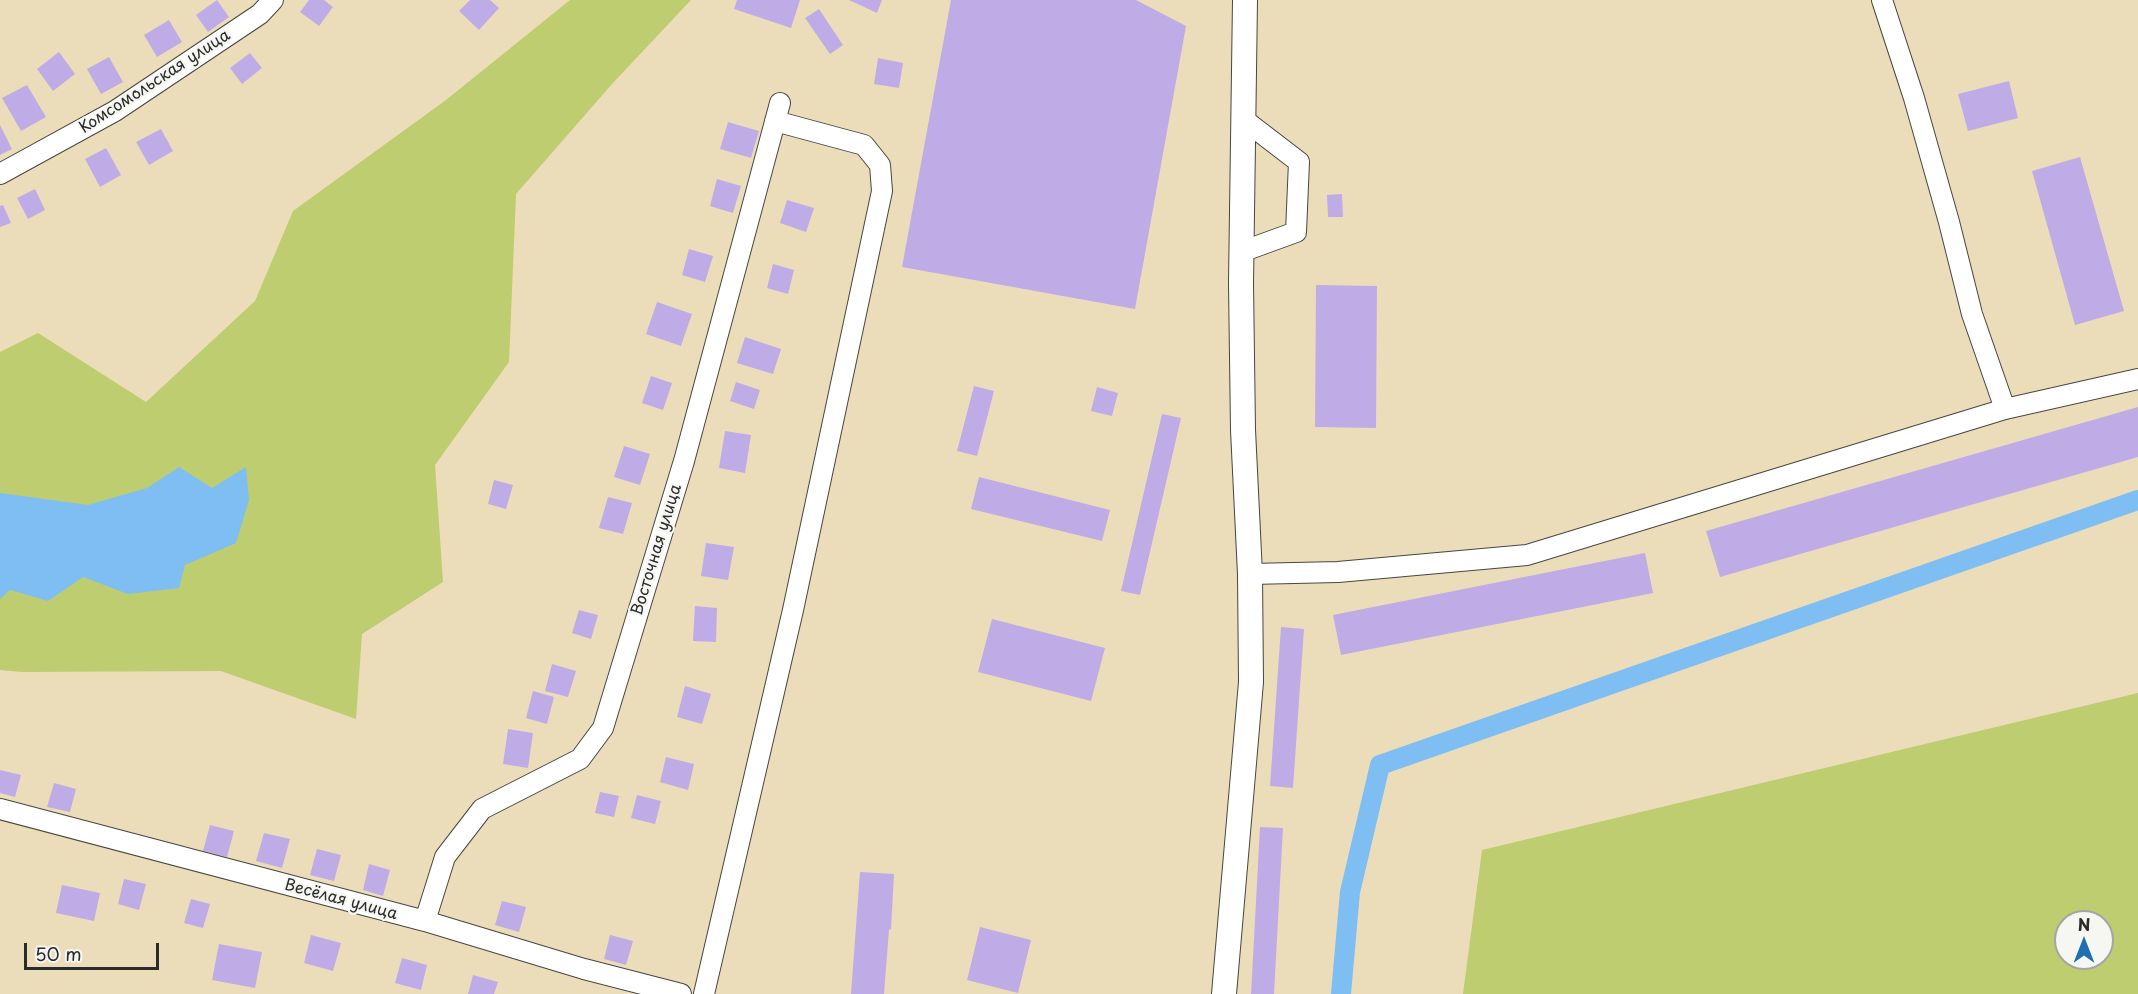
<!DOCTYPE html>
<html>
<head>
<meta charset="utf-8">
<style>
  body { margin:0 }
  #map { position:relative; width:2138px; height:994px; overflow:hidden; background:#ebddb9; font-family:"Playpen Sans",sans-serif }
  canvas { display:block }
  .north { position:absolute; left:2054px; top:910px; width:60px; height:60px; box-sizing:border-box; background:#f6f6f2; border:2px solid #a5a5a2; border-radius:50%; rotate:0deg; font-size:16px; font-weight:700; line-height:24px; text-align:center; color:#2b2b2b }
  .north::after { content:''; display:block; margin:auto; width:21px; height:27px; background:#1f6fb2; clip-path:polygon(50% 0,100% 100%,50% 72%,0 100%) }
  .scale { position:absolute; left:24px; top:943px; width:135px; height:27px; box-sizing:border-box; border:3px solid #2b2b2b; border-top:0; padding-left:8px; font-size:18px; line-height:21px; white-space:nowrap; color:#2b2b2b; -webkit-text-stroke:4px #f6f6f2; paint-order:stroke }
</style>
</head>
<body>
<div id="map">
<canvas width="2138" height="994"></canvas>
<div class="north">N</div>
<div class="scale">50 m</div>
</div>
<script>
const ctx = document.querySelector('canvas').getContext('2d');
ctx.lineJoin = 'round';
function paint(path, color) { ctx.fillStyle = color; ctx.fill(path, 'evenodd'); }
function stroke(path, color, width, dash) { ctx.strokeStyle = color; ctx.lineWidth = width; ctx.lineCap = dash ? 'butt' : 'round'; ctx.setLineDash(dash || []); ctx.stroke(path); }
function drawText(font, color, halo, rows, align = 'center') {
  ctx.font = font + ' "Playpen Sans",sans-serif'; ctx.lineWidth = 4.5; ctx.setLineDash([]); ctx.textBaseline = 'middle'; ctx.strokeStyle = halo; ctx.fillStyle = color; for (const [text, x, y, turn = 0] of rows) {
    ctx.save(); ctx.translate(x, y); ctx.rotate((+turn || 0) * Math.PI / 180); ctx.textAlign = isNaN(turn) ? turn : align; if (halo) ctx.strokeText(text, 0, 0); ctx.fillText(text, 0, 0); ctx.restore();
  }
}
const green = new Path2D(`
  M570 0H691L612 84 516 194 509 362 435 465 443 582 362 634 356 719 221 671 22 672 0 670V352L38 333 146 402 255 301 293 211 446 100Z
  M2138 693V994H1463L1482 850ZM2066 922H2102V958H2066Z`);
const water = new Path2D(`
  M179 467 212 488 246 467 249 500 236 543 185 565 179 588 128 594 83 577 48 601 10 590 0 599V493L88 505 147 488Z`);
const canal = new Path2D(`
  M1341 994 1350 892 1380 765 2138 500`);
const building = new Path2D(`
  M217 0 229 17 208 32 196 15Z
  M309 0H324L333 7 319 26 300 12Z
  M470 0H490L499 8 479 30 459 11Z
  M737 0H800L791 28 734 9Z
  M849 0H882L877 13Z
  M951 0H1136L1186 26 1135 309 902 267Z
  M819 9 843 45 830 54 805 18Z
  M169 20 182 42 157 57 144 35Z
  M59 52 75 74 53 91 37 69Z
  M250 53 262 68 242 84 230 68Z
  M109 57 123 82 101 94 87 69Z
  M878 58 903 63 899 88 874 84Z
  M2009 81 2018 118 1968 131 1958 94Z
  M27 85 46 117 21 131 2 98Z
  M728 122 759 131 751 158 720 149Z
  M0 125 12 149 0 155Z
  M161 129 173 151 149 165 136 142Z
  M106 148 121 175 100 187 85 159Z
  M2080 157 2124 311 2075 325 2032 171Z
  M717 179 741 186 733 213 710 206Z
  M35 189 45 210 28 219 17 198Z
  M1342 194 1343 217H1328L1327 195Z
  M787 200 814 208 806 232 780 223Z
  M3 205 11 223 0 227V206Z
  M689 249 713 256 705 282 682 275Z
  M773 264 794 270 788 294 767 288Z
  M1316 285 1377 286 1376 428 1315 427Z
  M657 302 692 314 681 346 646 334Z
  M745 337 781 349 773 374 737 363Z
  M651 376 672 383 663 410 642 403Z
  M736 382 760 390 754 409 730 401Z
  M974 386 994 391 977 456 957 451Z
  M1097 387 1118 393 1112 416 1091 411Z
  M2138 407V457L1720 577 1706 531Z
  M1162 414 1181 418 1140 595 1121 591Z
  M725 431 751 435 745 473 719 468Z
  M624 446 650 454 640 485 614 477Z
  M979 477 1110 510 1102 541 971 509Z
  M494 480 513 485 506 509 488 504Z
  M608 497 632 503 623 534 599 528Z
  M706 543 734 547 728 580 701 576Z
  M1645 553 1653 593 1341 655 1333 615Z
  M695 606 717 608 716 642 693 641Z
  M579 610 598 615 591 639 572 633Z
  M992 619 1105 648 1091 701 978 672Z
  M1281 627 1304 629 1293 788 1270 786Z
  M552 664 576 671 568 697 545 691Z
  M685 686 711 694 702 724 677 717Z
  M533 691 554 697 547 724 526 718Z
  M508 729 533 733 528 768 503 764Z
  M666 757 694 764 688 790 660 782Z
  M0 770 21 775 15 797 0 793Z
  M54 783 76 789 70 812 47 807Z
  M600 792 619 796 614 817 595 813Z
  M637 795 661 801 655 824 631 818Z
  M210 825 234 831 227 857 203 851Z
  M1260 827 1283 828 1274 994H1251Z
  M264 833 290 839 282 868 256 861Z
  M317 849 341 855 334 881 310 875Z
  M369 864 390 870 383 896 363 890Z
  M860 872 894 874 891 929 889 930 884 994H851Z
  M124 879 146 884 139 910 118 904Z
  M62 885 100 893 94 921 56 913Z
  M191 899 210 904 203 928 184 923Z
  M502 901 526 907 519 932 495 925Z
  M980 927 1031 940 1018 993 967 980Z
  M311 935 341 943 333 971 304 963Z
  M610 935 633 941 626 965 604 959Z
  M219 944 262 952 255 988 212 980Z
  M402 958 427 965 421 990 395 983Z
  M473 975 498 982 494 994H468Z`);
const minor = new Path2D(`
  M1882 0 1914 98 1949 222 1972 314 2005 409
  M0 174 115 111 260 14 273 0
  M1241 252 1296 232 1299 162 1243 119
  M1250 574 1338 572 1527 555 2005 409 2138 379
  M0 809 425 921 584 969 681 994
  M425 921 445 857 482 809 580 759 603 728 684 461 780 103
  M704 994 793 610 882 191 880 165 864 145 775 121`);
const major = new Path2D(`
  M1224 994 1251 682 1250 574 1243 430 1241 283 1245 0`);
const streetNames = [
  ["Комсомольская улица",155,82,-33],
  ["Восточная улица",657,550,-73],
  ["Весёлая улица",341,900,15]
];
paint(green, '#becd6f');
paint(water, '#7fbef3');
stroke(canal, '#7fbef3', 20);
paint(building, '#bface6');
stroke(minor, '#484640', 22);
stroke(major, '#484640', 26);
stroke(minor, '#fff', 20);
stroke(major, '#fff', 24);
drawText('16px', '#2b2b2b', '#f6f6f2', streetNames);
</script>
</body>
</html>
